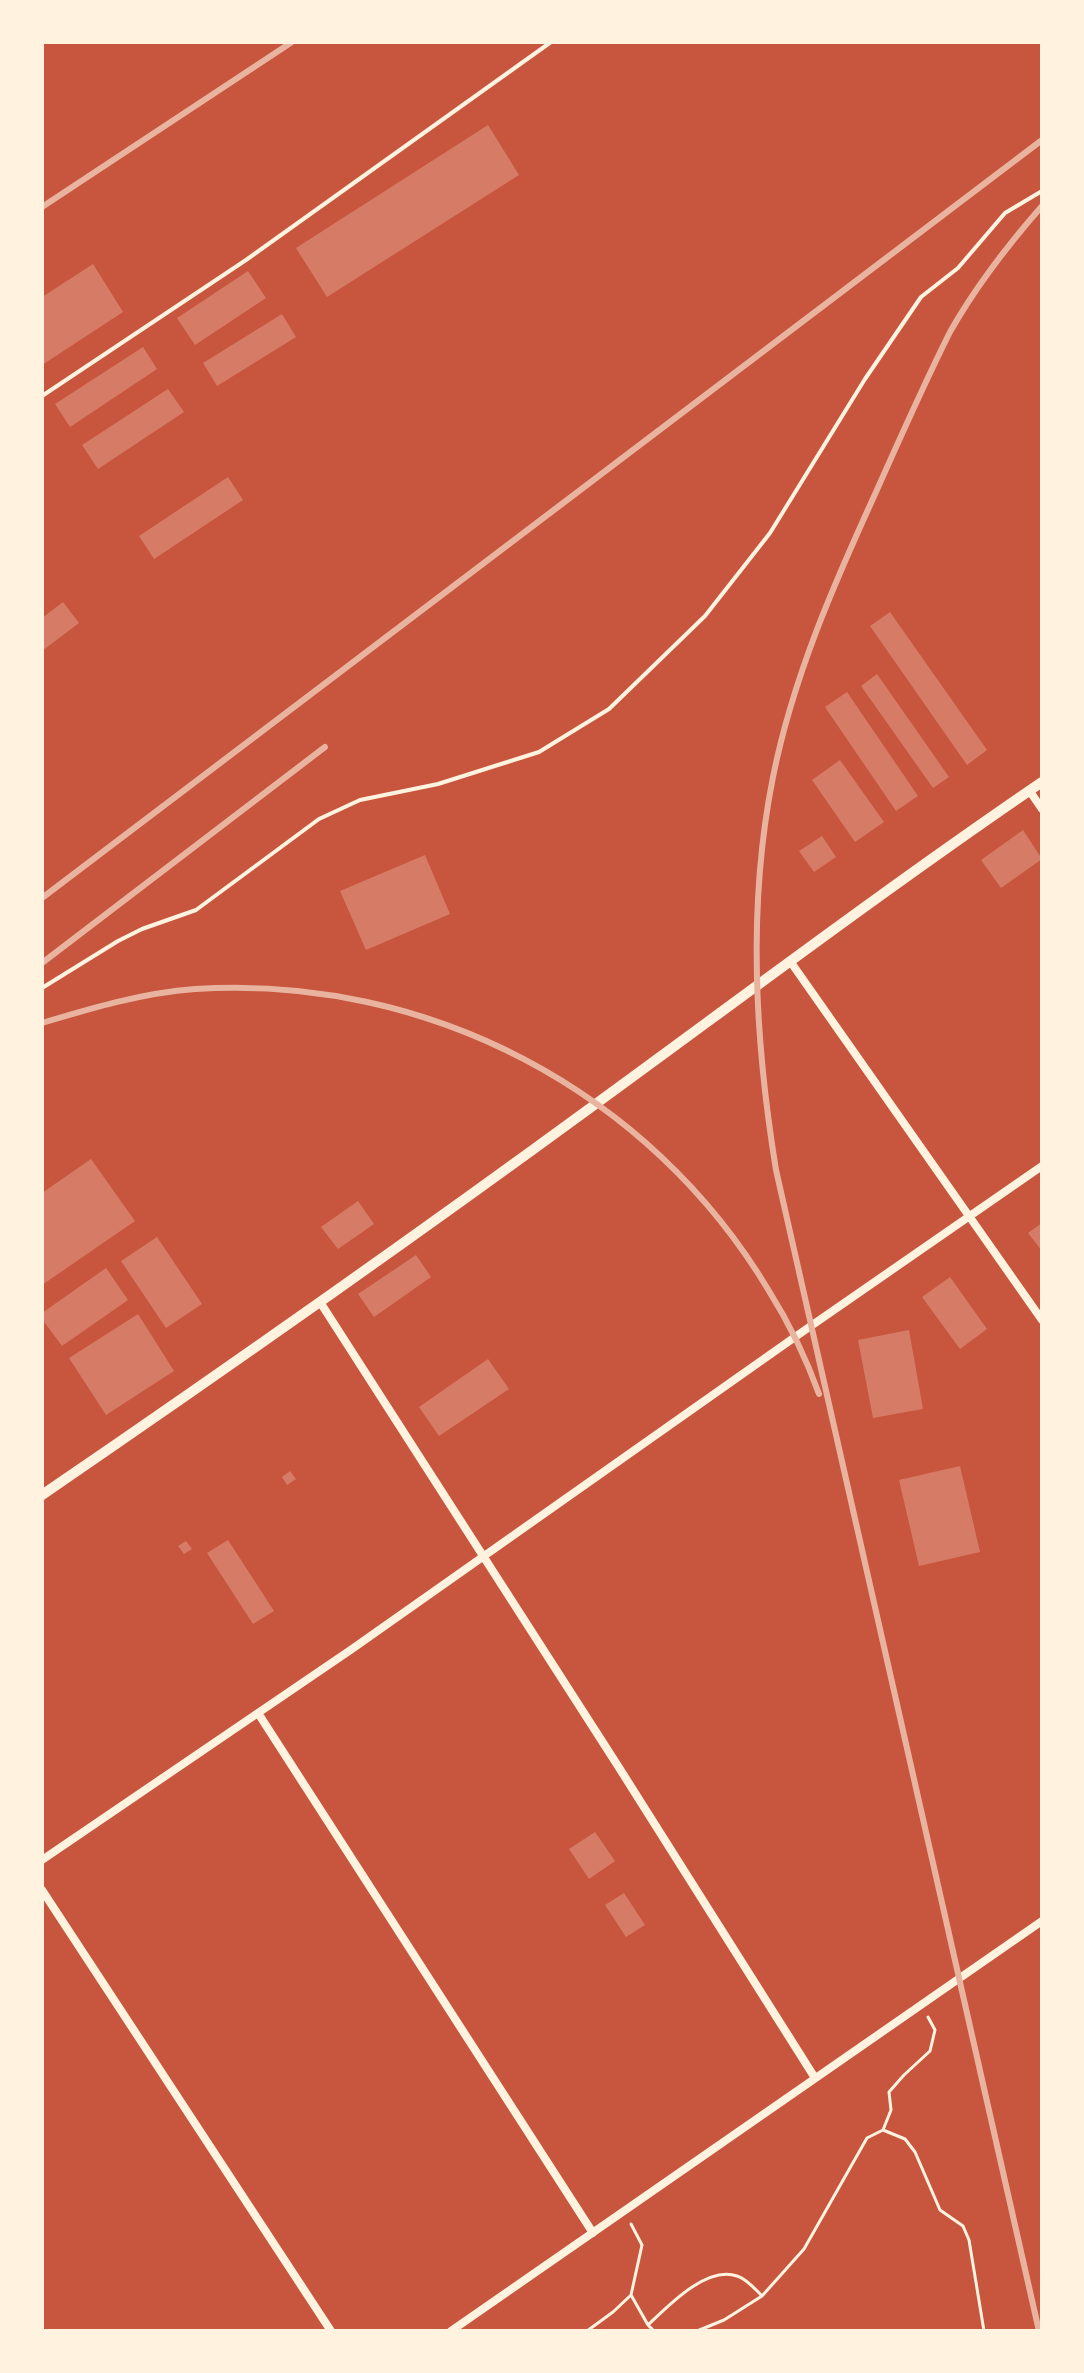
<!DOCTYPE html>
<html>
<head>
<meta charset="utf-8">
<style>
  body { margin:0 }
  #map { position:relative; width:1084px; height:2373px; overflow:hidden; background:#c8553d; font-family:Figtree,sans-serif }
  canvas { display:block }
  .frame { position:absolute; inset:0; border:44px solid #fff3e0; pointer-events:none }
</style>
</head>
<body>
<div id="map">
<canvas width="1084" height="2373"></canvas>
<div class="frame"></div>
</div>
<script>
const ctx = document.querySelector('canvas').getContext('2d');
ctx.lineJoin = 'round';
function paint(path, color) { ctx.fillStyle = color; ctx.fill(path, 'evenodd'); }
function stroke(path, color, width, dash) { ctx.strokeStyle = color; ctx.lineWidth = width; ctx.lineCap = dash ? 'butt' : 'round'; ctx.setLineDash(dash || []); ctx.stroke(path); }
const building = new Path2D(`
  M488 125 519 175 327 297 296 248Z
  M93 264 123 312 42 365V297Z
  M248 271 266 298 195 345 177 318Z
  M282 314 296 337 217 386 203 363Z
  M143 347 157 369 70 427 55 404Z
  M168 389 184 412 98 469 82 445Z
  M228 477 243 500 154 559 139 536Z
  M63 602 79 623 42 651V618Z
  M890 612 987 750 967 765 870 626Z
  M877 674 949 777 933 788 861 686Z
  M847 692 918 796 896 811 825 707Z
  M840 760 884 822 855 842 812 780Z
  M1023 830 1042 859 1001 888 981 860Z
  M822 836 836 857 814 872 799 851Z
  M425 855 450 914 366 950 340 891Z
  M91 1159 135 1221 42 1285V1193Z
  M358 1201 374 1224 338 1249 321 1227Z
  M1042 1223V1251L1028 1233Z
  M157 1237 202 1304 166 1328 121 1261Z
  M416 1255 431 1277 374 1317 358 1294Z
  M106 1268 128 1300 62 1346 42 1319V1313Z
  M950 1277 987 1329 960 1349 922 1297Z
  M138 1314 174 1371 106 1415 69 1358Z
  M909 1330 923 1409 873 1418 858 1340Z
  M488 1359 509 1389 439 1436 419 1407Z
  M960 1466 980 1552 919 1566 899 1480Z
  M290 1471 296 1479 287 1485 282 1477Z
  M228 1540 274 1611 253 1624 207 1553Z
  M186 1541 192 1549 184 1554 178 1546Z
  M595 1832 615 1861 589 1879 569 1849Z
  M624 1893 645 1925 626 1937 605 1905Z`);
const path = new Path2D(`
  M928 2017 935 2030 930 2051 904 2075 889 2092 891 2110 883 2130 905 2139 915 2152 940 2210 963 2226 969 2240 984 2331
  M631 2295 648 2325 654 2331
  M648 2325C668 2306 707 2265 737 2276 747 2279 755 2289 762 2296
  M587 2331 613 2312 631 2295 642 2245 631 2224
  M697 2331 724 2320 762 2296 804 2249 867 2138 883 2130`);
const service = new Path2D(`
  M42 396 246 260 551 42
  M42 988 118 941 142 929 196 910 319 819 360 800 438 784 539 752 609 709 705 616 770 533 865 379 921 297 958 268 1005 213 1042 191`);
const minor = new Path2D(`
  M1029 790 1042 809
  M790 961 1042 1320
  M320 1302 618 1766 815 2078
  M258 1713 593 2233
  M42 1860 352 1649 795 1337 1042 1166
  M42 1890 331 2331
  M451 2331 1042 1921`);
const tertiary = new Path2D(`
  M42 1495C229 1367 414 1237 597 1103 745 995 891 885 1042 782`);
const rail = new Path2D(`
  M42 207 292 42
  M42 898 1042 140
  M42 963 325 747
  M42 1023C92 1008 142 993 195 989 427 974 650 1091 769 1291 789 1323 806 1358 819 1394
  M1039 2331 776 1170C755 1041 747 907 773 777 793 677 834 584 876 492 900 438 924 384 950 332 976 286 1007 246 1042 206`);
paint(building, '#d67c66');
stroke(path, '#fff3e0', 3);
stroke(service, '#fff3e0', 4);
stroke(minor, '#fff3e0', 8);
stroke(tertiary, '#fff3e0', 10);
stroke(rail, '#e9b49f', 6);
</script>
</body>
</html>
